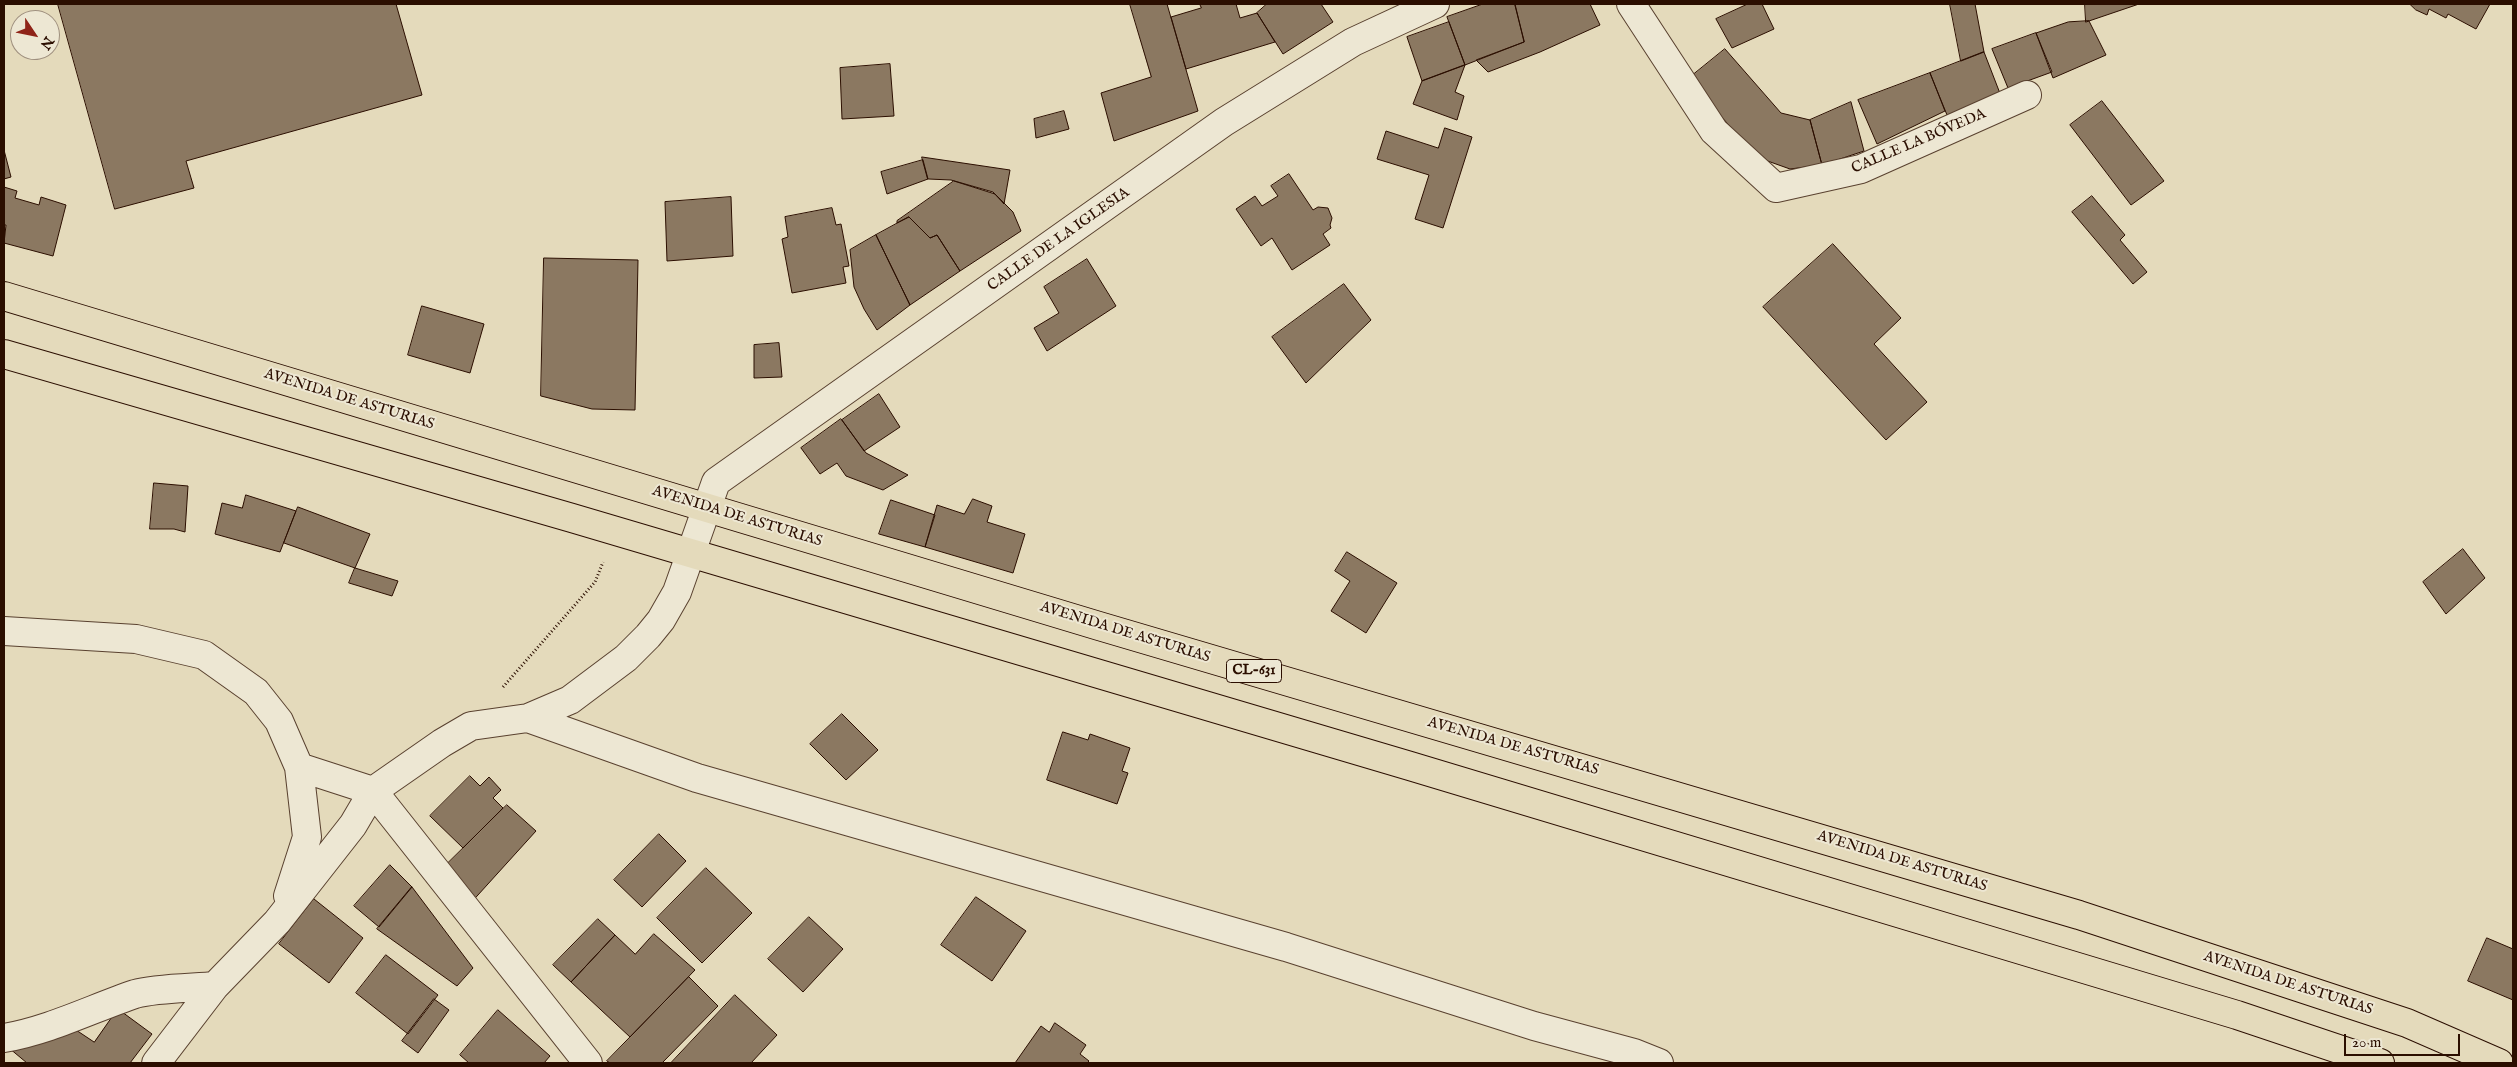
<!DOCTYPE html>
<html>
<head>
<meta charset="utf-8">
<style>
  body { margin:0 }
  #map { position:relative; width:2517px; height:1067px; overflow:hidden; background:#e4dabb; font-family:"IM FELL English",serif }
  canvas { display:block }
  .frame { position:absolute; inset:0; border:5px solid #2b0e00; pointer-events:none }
  .north { position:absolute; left:10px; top:10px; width:50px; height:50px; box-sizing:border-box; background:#ede7d3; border:1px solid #9f907f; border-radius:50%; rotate:124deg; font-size:14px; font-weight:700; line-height:20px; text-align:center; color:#2b0e00 }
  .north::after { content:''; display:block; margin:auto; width:18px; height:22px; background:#8f2418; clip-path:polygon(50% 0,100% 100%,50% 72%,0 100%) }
  .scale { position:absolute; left:2344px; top:1034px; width:116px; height:22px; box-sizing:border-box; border:2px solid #2b0e00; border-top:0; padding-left:6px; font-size:15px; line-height:18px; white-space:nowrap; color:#2b0e00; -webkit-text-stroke:4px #ede7d3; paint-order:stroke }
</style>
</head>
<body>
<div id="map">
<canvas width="2517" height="1067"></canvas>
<div class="frame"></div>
<div class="north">N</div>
<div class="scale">20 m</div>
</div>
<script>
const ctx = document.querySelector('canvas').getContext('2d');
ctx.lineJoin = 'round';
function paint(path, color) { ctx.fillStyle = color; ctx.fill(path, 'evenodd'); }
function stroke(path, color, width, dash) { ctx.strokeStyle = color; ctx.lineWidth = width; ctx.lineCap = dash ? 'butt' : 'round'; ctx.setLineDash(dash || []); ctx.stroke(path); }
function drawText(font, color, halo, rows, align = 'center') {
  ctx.font = font + ' "IM FELL English",serif'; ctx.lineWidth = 4; ctx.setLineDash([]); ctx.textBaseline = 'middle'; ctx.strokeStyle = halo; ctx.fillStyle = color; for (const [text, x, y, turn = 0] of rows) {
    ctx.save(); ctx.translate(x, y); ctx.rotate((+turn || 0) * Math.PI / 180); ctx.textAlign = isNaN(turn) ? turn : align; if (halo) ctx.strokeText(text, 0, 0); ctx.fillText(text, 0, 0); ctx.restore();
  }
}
const building = new Path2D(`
  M58 4H396L422 95 186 161 194 188 115 209Z
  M1130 4H1167L1198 111 1114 141 1101 93 1151 77Z
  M1200 4H1236L1240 18 1257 13 1275 42 1186 69 1171 17 1201 8Z
  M1267 4H1321L1333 22 1283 54 1257 13Z
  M1483 4H1515L1524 42 1465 65 1447 17Z
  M1515 4H1590L1600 25 1540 52 1488 72 1476 60 1524 42Z
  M1748 4H1762L1774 29 1732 48 1716 19Z
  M1950 4H1975L1984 52 1961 61Z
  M2085 4H2139L2086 22Z
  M2410 4H2490L2476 29 2448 14 2446 18 2429 9 2427 15 2416 10Z
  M2089 21 2106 55 2053 78 2036 33 2068 22Z
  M1449 22 1465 65 1422 81 1407 37Z
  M2036 33 2052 72 2008 88 1992 49Z
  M1725 49 1781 113 1810 120 1822 165 1790 169 1762 159 1750 149 1688 79Z
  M1984 52 2001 96 1947 115 1930 73Z
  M890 64 894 116 842 119 840 68Z
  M1465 65 1455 92 1464 96 1457 120 1413 104 1422 81Z
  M1930 73 1945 111 1877 144 1858 100Z
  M2102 101 2164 181 2131 205 2070 125Z
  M1851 102 1864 151 1822 165 1810 120Z
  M1064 111 1069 129 1036 138 1034 119Z
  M1445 128 1472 137 1443 228 1415 219 1429 175 1377 159 1386 131 1438 148Z
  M4 150 11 177 4 179Z
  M922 157 1010 170 1004 204 993 192 951 180 928 179Z
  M923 160 928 179 887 194 881 172Z
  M1289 174 1313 210 1318 207 1328 208 1332 218 1330 225 1331 228 1323 234 1330 245 1292 270 1272 238 1261 246 1236 209 1255 196 1262 206 1278 196 1271 186Z
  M954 181 995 194 1013 212 1021 231 960 271 937 235 930 238 909 217 897 223V221Z
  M4 187 17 191 15 198 39 205 41 197 66 205 53 256 4 243 6 225H4Z
  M2092 196 2125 235 2120 240 2147 272 2133 284 2072 212Z
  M731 197 733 256 667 261 665 202Z
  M832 208 836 225 841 224 849 266 843 267 846 283 792 293 782 239 788 237 785 217Z
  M909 217 930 238 937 235 960 271 910 305 876 235Z
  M876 235 910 305 877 330 864 309 854 287 850 250Z
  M1833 244 1901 318 1874 344 1927 402 1886 440 1763 307Z
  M544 258 638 260 635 410 592 409 541 396Z
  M1087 259 1116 306 1047 351 1034 328 1059 313 1044 287Z
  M1344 284 1371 320 1306 383 1272 337Z
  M422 306 484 324 470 373 408 355Z
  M779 343 782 377 754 378V345Z
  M879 394 900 427 864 451 842 420Z
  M841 419 866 453 908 475 883 490 846 476 837 463 820 474 801 448Z
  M154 483 188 486 185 532 174 529H150Z
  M246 495 296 511 280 552 215 534 222 503 242 508Z
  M973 499 992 506 987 522 1025 534 1013 573 925 547 937 505 964 514Z
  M891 500 935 515 925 547 879 534Z
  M298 507 370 534 355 568 284 543Z
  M2463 549 2485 578 2446 614 2423 582Z
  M1347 552 1397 583 1366 633 1331 611 1350 581 1335 571Z
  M355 568 398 581 392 596 349 583Z
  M842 714 878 750 846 780 810 744Z
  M1063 732 1088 740 1090 734 1130 748 1122 771 1128 773 1117 804 1047 780Z
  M470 776 480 786 489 777 501 790 493 798 503 808 463 848 430 816Z
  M507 805 536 831 468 906 440 871Z
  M659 834 686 861 642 907 614 880Z
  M390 865 412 887 379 927 354 906Z
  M706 868 752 913 702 963 657 918Z
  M412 887 473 968 457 986 377 929Z
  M976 897 1026 931 992 981 941 945Z
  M314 899 363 938 329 983 279 944Z
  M809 917 843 949 803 992 768 959Z
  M598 919 615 935 571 982 553 965Z
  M654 934 695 970 630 1037 571 982 615 935 635 954Z
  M2487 938 2513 949V1000L2468 981Z
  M386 955 438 995 408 1034 356 993Z
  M689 977 718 1006 662 1063H610L607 1061Z
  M735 995 777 1035 751 1063H671Z
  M434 999 449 1010 418 1053 402 1041Z
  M118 1009 152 1034 130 1063H27L9 1048 73 1028 94 1042Z
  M498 1010 550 1056 544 1063H469L460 1055Z
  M1055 1023 1086 1045 1080 1054 1089 1061 1087 1063H1015L1041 1026 1049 1032Z`);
const path = new Path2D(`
  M503 687 595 582 603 562`);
const minor = new Path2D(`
  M1631 4 1714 131 1776 188 1861 169 2027 95
  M4 631 136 639 204 655 256 692 279 721 299 767 307 837 288 896
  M528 718 697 778 1286 947 1534 1026 1634 1053 1659 1063
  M299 767 373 791 588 1063
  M4 1038C50 1030 91 1009 135 994 155 988 193 988 215 986
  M156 1063 215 986 277 922 353 825 373 791 442 743 471 726 528 718 570 700 626 658 648 636 661 620 677 592 716 482 1224 122 1353 42 1435 4`);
const major = new Path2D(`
  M4 296 1099 626 2079 915 2407 1023 2499 1063
  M4 354 572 518 1410 766 2237 1015 2380 1063`);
const shields = [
  [1254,671,55]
];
const shieldNames = [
  ["CL-631",1254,671]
];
const streetNames = [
  ["CALLE LA BÓVEDA",1919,142,-23],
  ["CALLE DE LA IGLESIA",1059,240,-35],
  ["AVENIDA DE ASTURIAS",349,400,17],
  ["AVENIDA DE ASTURIAS",737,517,17],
  ["AVENIDA DE ASTURIAS",1125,633,17],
  ["AVENIDA DE ASTURIAS",1513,747,16],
  ["AVENIDA DE ASTURIAS",1902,862,17],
  ["AVENIDA DE ASTURIAS",2288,984,18]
];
paint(building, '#8b7861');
stroke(building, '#2b0e00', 1);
stroke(minor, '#59412f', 30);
stroke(major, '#2b0e00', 30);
stroke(path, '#2b0e00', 3, [1, 2.5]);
stroke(minor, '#ede7d3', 28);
stroke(major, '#e4dabb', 28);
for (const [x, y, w] of shields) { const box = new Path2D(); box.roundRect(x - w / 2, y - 11.5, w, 23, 4); ctx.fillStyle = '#ede7d3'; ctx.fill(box); stroke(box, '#2b0e00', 1); }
drawText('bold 14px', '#2b0e00', null, shieldNames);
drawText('15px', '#2b0e00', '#ede7d3', streetNames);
</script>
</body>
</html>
